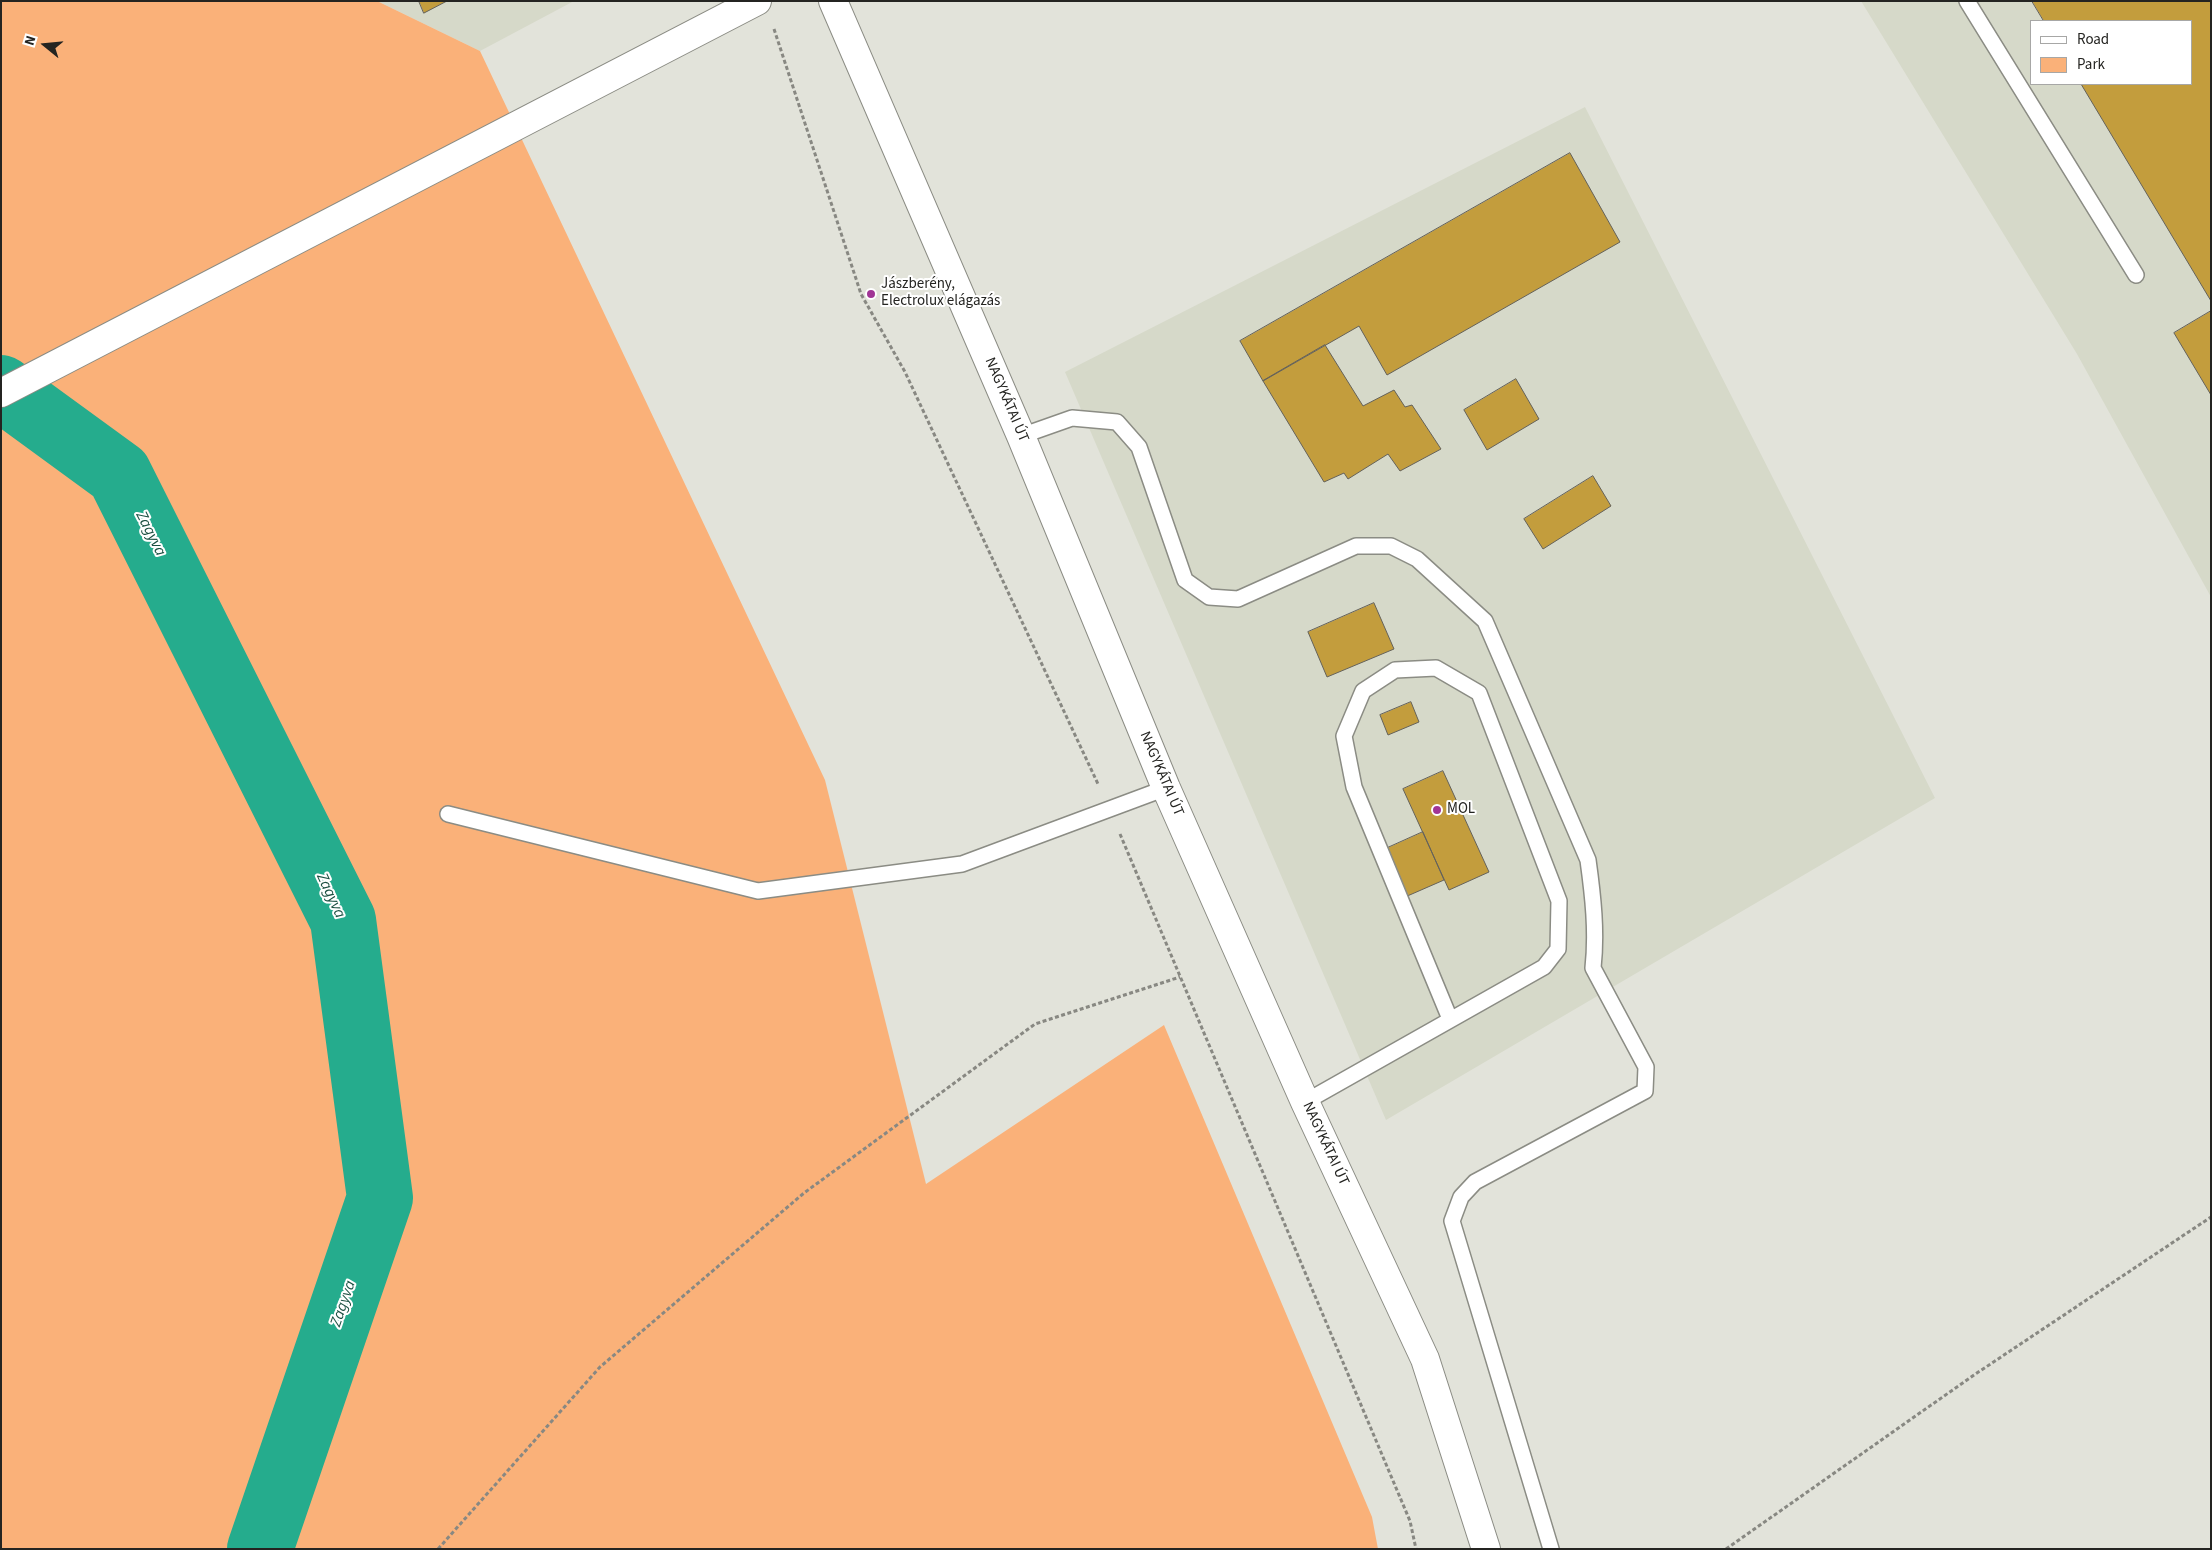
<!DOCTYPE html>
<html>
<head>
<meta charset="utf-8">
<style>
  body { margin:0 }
  #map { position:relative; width:2212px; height:1550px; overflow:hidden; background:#e2e3da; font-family:"Source Sans 3",sans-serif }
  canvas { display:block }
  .frame { position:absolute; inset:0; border:2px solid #242421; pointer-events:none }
  .legend { position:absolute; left:2030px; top:20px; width:162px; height:65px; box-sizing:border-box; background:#fff; border:1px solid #a7a7a6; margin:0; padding:6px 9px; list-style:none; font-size:15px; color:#242421 }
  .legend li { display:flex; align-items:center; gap:10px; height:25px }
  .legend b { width:25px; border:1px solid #a7a7a6 }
  .north { position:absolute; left:20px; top:20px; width:50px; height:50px; -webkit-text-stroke:4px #fff; paint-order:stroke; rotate:287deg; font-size:14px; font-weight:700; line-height:20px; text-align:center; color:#242421 }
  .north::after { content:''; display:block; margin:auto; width:18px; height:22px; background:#242421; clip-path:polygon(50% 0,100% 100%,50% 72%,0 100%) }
</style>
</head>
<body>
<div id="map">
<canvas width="2212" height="1550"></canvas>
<div class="frame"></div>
<ul class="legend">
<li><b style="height:6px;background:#fff"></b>Road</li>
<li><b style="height:14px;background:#fab179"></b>Park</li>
</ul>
<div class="north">N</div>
</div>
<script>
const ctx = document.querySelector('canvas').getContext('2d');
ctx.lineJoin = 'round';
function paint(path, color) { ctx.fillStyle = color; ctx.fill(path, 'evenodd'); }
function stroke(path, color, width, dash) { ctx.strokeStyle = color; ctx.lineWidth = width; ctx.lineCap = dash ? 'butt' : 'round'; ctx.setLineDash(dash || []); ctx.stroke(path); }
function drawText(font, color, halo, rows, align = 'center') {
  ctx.font = font + ' "Source Sans 3",sans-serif'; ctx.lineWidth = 4; ctx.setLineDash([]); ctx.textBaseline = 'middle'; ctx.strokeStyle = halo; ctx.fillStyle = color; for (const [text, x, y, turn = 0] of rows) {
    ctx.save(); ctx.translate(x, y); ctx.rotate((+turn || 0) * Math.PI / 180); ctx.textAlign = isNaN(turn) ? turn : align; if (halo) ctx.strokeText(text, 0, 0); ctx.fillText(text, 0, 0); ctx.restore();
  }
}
const built = new Path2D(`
  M377 1H574L480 51Z
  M1861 1H2211V597L2077 354ZM2031 21H2191V84H2031Z
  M1585 107 1935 798 1386 1120 1065 372Z`);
const green = new Path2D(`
  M1 1H377L480 51 825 780 926 1184 1164 1025 1372 1517 1378 1549H1Z`);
const river = new Path2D(`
  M1 388 119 474 343 920 380 1198 260 1549`);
const building = new Path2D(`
  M419 1H447L424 13Z
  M2032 1H2211V301L2081 84H2191V21H2044Z
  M1570 153 1620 242 1387 375 1359 326 1263 381 1240 341Z
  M2211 311V395L2174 333Z
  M1325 345 1363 406 1394 390 1405 407 1412 405 1441 449 1400 471 1388 454 1348 479 1344 473 1324 482 1263 381Z
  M1516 379 1539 419 1487 450 1464 410Z
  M1593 476 1611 506 1543 549 1524 519Z
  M1374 603 1394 649 1327 677 1308 632Z
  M1411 702 1419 722 1388 735 1380 715Z
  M1443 771 1489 872 1449 890 1403 789Z
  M1423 832 1444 880 1405 897 1383 850Z`);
const path = new Path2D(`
  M774 29 861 294 905 372 1098 784
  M1120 834 1410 1521 1416 1549
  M438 1549 600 1367 804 1193 1035 1024 1180 977
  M1726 1549 1974 1375 2211 1217`);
const service = new Path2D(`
  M1967 1 2136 275
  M1021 436 1072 418 1117 422 1139 447 1185 580 1209 597 1238 599 1356 546H1391L1417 559 1485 621 1588 860C1593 896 1597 932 1593 968L1646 1067 1645 1091 1475 1182 1461 1197 1452 1221 1551 1549
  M448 814 758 891 962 864 1166 788
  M1305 1102 1544 967 1558 949 1559 901 1479 693 1436 668 1395 670 1363 691 1344 736 1354 787 1450 1019`);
const minor = new Path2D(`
  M1 393 757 1`);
const tertiary = new Path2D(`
  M833 1 1021 436 1166 788 1305 1102 1425 1359 1486 1549`);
const markers = [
  [871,294,5,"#a13596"],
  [1437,810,5,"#a13596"]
];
const poiNames = [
  ["Jászberény,",881,285],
  ["Electrolux elágazás",881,302],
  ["MOL",1447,810]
];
const streetNames = [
  ["NAGYKÁTAI ÚT",1006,400,67],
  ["NAGYKÁTAI ÚT",1161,774,67],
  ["NAGYKÁTAI ÚT",1325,1144,65]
];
const waterNames = [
  ["Zagyva",150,534,63],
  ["Zagyva",330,896,65],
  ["Zagyva",344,1304,-71]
];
paint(built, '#d6d9c9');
paint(green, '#fab179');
stroke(river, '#25ac8d', 66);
paint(building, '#c39d3d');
stroke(building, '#65625a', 1);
stroke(service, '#8b8c84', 18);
stroke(minor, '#8b8c84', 30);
stroke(tertiary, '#8b8c84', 30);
stroke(path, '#888882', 3, [4, 2.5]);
stroke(service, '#fff', 15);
stroke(minor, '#fff', 28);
stroke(tertiary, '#fff', 28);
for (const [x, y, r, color] of markers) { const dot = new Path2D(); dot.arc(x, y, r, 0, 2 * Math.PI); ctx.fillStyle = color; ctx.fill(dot); stroke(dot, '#fff', 2); }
drawText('15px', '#242421', '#fff', poiNames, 'left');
drawText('15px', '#242421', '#fff', streetNames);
drawText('italic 16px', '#1d5143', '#fff', waterNames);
</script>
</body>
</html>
